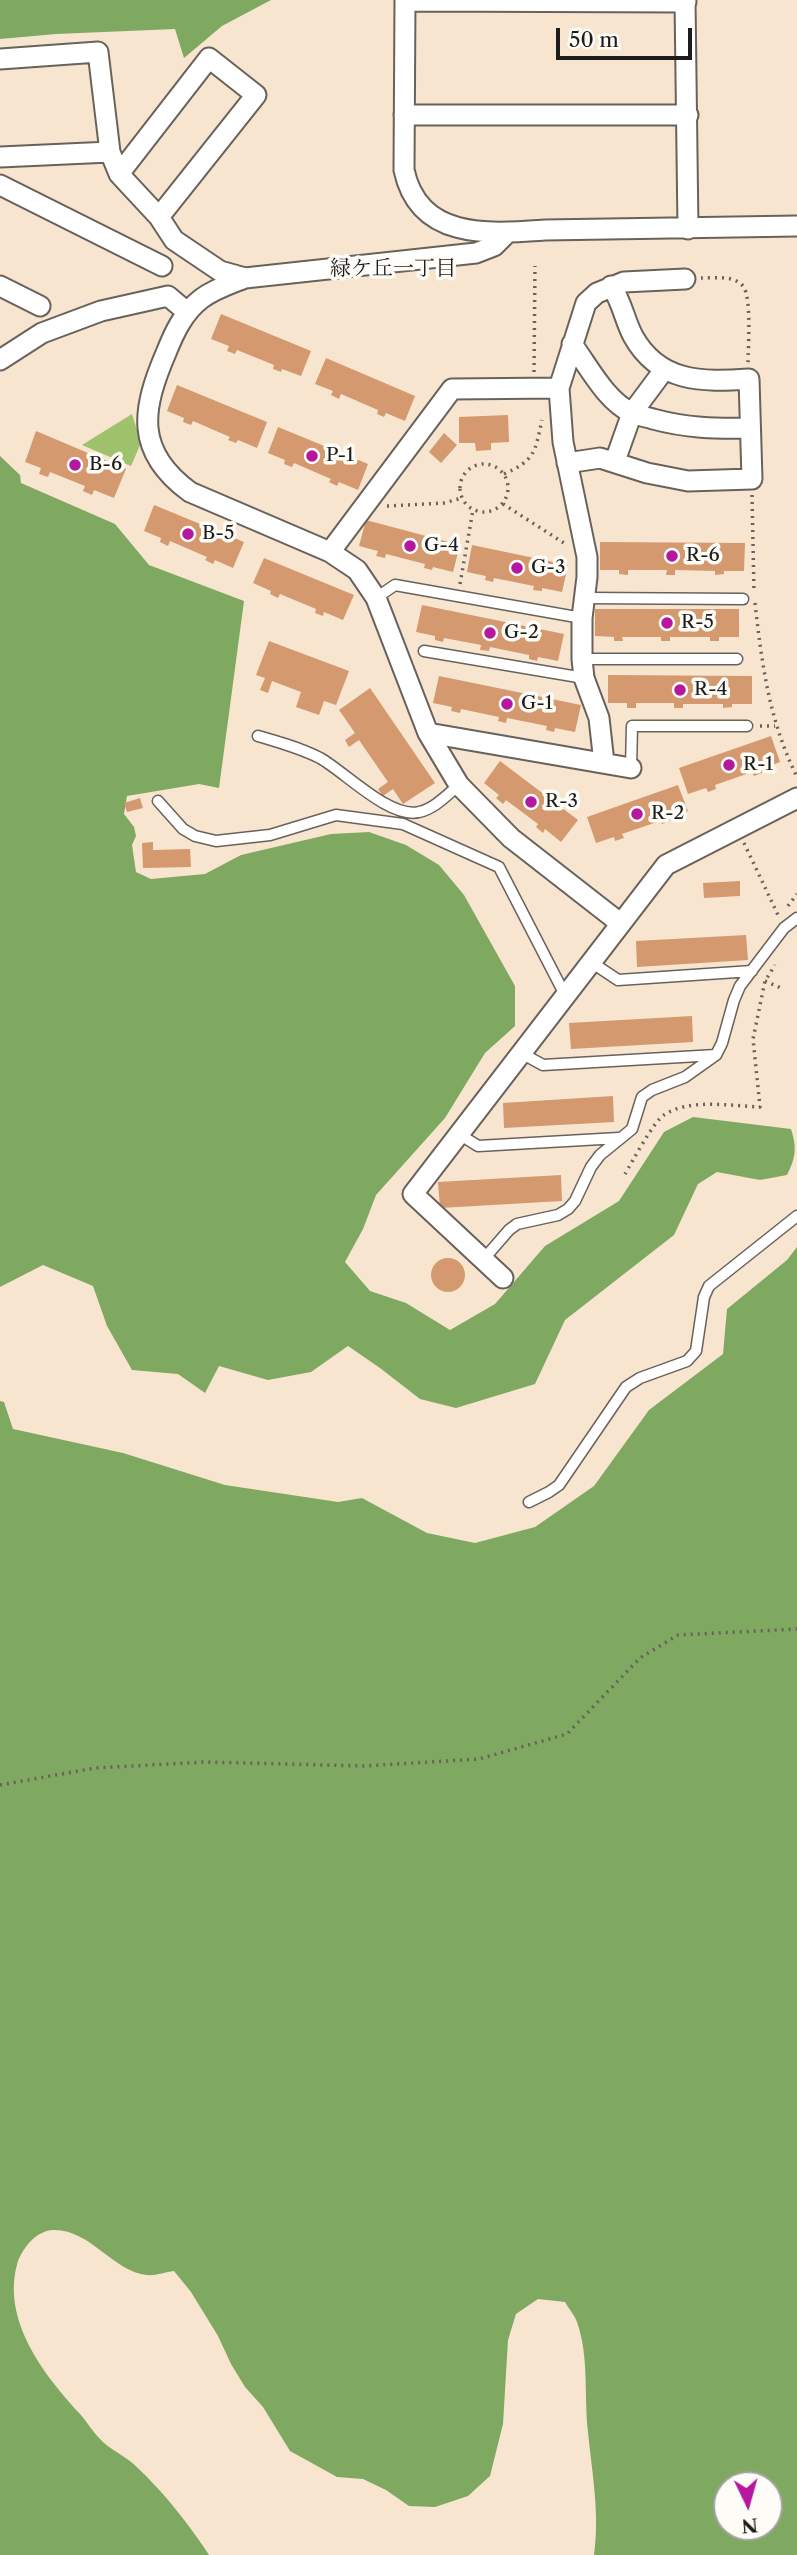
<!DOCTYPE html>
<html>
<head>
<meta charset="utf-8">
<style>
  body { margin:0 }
  #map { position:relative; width:797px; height:2555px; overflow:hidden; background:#f7e5d0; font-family:"Libre Caslon Text",serif }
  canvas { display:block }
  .north { position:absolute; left:713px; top:2471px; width:70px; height:70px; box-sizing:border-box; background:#fdfcf7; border:2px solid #a3a29f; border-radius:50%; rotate:175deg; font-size:19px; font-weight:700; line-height:28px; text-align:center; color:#1c1c1c }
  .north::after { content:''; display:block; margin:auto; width:24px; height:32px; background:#b5179e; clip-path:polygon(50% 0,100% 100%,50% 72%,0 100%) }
  .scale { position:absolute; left:556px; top:28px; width:136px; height:32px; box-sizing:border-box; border:4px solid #1c1c1c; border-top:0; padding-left:9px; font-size:21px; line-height:24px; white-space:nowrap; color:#1c1c1c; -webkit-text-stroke:5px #fdfcf7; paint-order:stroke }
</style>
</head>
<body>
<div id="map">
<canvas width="797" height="2555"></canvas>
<div class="north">N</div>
<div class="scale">50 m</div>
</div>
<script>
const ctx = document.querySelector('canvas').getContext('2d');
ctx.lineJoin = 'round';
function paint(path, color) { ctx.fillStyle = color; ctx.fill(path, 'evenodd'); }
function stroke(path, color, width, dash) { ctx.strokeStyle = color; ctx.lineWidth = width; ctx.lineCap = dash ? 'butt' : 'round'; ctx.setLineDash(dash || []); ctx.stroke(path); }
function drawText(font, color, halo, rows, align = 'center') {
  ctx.font = font + ' "Libre Caslon Text","Noto Serif JP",serif'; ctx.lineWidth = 7; ctx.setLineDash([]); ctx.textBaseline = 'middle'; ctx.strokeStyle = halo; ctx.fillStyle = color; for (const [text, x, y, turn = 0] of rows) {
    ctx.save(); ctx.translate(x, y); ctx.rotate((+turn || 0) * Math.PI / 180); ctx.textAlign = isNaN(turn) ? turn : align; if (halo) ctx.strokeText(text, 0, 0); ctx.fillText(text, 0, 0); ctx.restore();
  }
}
const green = new Path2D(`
  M132 414 141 443 131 466 82 445Z`);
const forest = new Path2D(`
  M0 0H271L222 26 184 58 175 29 56 34 0 39Z
  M0 456 20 475 21 483 115 524 149 565 244 601 219 788 199 784 127 796 124 814 134 827 136 836 132 845 136 872 151 879 205 874 241 855 331 834 369 832 406 845 439 865 464 895 515 986V1026L485 1053 445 1118 376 1195 363 1229 345 1262 370 1291 406 1303 450 1330 495 1304 545 1246 619 1201 664 1132 693 1117 791 1129C797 1148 796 1157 787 1175L760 1180 717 1172 698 1184 674 1235 565 1320 535 1384 456 1408 420 1399 380 1368 348 1346 311 1372 268 1380 219 1366 205 1393 178 1374 132 1370 107 1326 93 1286 43 1265 0 1287Z
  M797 1247V2555H594C600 2514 592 2473 588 2432 584 2398 589 2359 578 2325 576 2317 569 2309 565 2302L538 2299 516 2314 508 2340 503 2424 490 2476 468 2496 435 2507 409 2506 386 2490 363 2479 337 2477 290 2451 263 2407 245 2387 231 2364 218 2336 191 2292 174 2271C165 2272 155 2276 147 2275 113 2272 90 2228 52 2230 35 2232 24 2247 18 2261 0 2319 44 2375 80 2414 87 2422 93 2432 100 2439 108 2448 121 2454 130 2461 159 2486 189 2524 209 2555H0V1401L4 1402 13 1429 123 1453 225 1485 338 1502 362 1498 427 1533 475 1543 535 1527 594 1486 649 1410 723 1354 727 1309 787 1260ZM727 2485H769V2527H727Z`);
const building = new Path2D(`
  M221 314 311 351 301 376 282 369 281 372 273 369 274 365 237 350 235 354 227 351 229 346 211 339Z
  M326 358 415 396 405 421 386 413 384 417 377 414 378 410 341 394 339 399 331 395 333 391 315 384Z
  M177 385 267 422 257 448 238 440 236 443 228 440 230 437 193 421 191 425 183 422 184 418 167 411Z
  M508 415 509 442 491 443V450L476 451 475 443H459V417Z
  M278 427 368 464 358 490 339 482 337 486 329 482 331 479 294 463 292 467 284 464 285 460 268 453Z
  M36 431 126 469 114 498 94 490 92 495 83 491 85 486 50 472 48 477 39 474 41 468 25 462Z
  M444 433 457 445 441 463 429 452Z
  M154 505 244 542 233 568 215 560 213 564 205 560 207 557 170 541 168 546 160 542 161 538 144 531Z
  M366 520 460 545 453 572 433 567 432 570 424 568 425 564 386 554 385 558 376 556 378 551 359 546Z
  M600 542 745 543 744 571H724V574L715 575V571L675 570V575H666L667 570H628V575L619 574V570H600Z
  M472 545 568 565 562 592 542 588V591L533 590 534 586 494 578 493 582 485 580 486 576 467 572Z
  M264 558 354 595 343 620 324 612 323 616 315 613 316 609 280 594 278 598 270 594 271 591 253 583Z
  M422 605 564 634 558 661 538 657 537 661 529 659V655L490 647 489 651 480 650 481 645 444 638 443 642 435 640V636L416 632Z
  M595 609H739V637H719V641H710V637H670V641H661V637H622L623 641H614V637L595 636Z
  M269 641 349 671 336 705 324 701 319 715 296 707 301 692 272 681 268 693 260 690 265 678 256 675Z
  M608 675 752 676V704H732V707L723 708V704H683V708H674V703H636V708H627V703H608Z
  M439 676 581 705 575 732 555 728 554 732 546 730 547 726 507 718 506 723 498 721 499 717 461 709 460 713 451 711 452 707 433 703Z
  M370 688 435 783 403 804 393 789 383 796 378 789 388 782 359 740 349 747 345 740 355 733 339 710Z
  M771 736 780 762 761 769 762 773 754 776 752 772 715 785 716 789 708 792 706 788 688 794 679 768Z
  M500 761 578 820 561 842 545 829 543 833 536 827 538 824 506 800 503 804 496 798 499 795 484 783Z
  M678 785 688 811 668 818 670 821 662 824 660 821 622 834 624 838 615 841 614 837 596 843 587 817Z
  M140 798 143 808 127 812 124 803Z
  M153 842V850L190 849 191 867 143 868 142 843Z
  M740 881V896L704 898 703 883Z
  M746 935 748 960 637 967 636 941Z
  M692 1016 693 1042 571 1049 569 1023Z
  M613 1096 614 1122 504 1128 503 1103Z
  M561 1175 562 1201 440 1208 438 1182Z
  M431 1275a17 17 0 1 1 34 0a17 17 0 1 1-34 0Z`);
const path = new Path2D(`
  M701 278C714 278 734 275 743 286 752 298 748 347 748 363
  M534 372 535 266
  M460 488a24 24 0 1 1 48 0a24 24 0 1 1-48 0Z
  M504 474C536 460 535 451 542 420
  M752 495 754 592
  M503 504 564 543
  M387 506 444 503 462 498
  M460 584 473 510
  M755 603C762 665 769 720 797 777
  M760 726H775
  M744 843 778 915
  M788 906 797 894
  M765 981 781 988
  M625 1174C632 1162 654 1121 664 1115 689 1098 731 1106 760 1107L753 1039 765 981 775 965
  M0 1785 95 1768 205 1762 364 1766 479 1759 567 1734 640 1658 678 1635 797 1629`);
const service = new Path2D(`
  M376 598 395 585 582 618
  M585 598 743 599
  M424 651 584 678
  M582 659H737
  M258 736C279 742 300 748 320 758 345 772 390 819 419 812 434 809 447 795 459 785
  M631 768 632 726H747
  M158 801 183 829 195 836 216 841 270 835 336 815 403 824 499 867 565 995
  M591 962 618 980 752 971
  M521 1053 543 1065 716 1055
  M459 1134 478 1146 619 1138
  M483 1260 509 1230 517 1224 558 1215 568 1209 575 1201 591 1167 600 1155 632 1129 642 1097 652 1090 685 1077 716 1055 722 1043 734 1000 740 986 784 928 797 918
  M529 1502 549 1492 559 1485 626 1387 640 1378 687 1361 696 1351 704 1297 709 1286 797 1216`);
const minor = new Path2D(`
  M405 0 404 170C419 240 488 234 545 230L797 226
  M685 0 688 229
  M405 1 686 2
  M0 59 98 52 110 152 119 174
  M404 115H688
  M0 157 110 152
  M0 185 162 266
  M159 217 256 95 209 58 119 174 159 217 174 240 220 271 245 278
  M507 233 494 246 476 253 245 278C230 284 214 289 201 299 183 313 174 333 166 353 142 409 134 451 190 492L330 552 357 570 376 598 428 733 459 785 511 838 620 923
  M0 286 40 306
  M572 344C589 367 606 401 632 413 639 416 647 417 653 419 686 428 716 429 750 428
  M0 360 42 333 101 311 168 296 187 312
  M559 388 586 303 597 293 624 282 685 279
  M615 461 632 413 664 370
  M567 463 600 458 647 473 688 481 752 479 749 379C702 382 659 383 633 336 624 319 622 301 611 286
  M330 552 452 389 559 388 563 442 587 557V577L582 618V659L584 678 599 718 604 763
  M428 733 631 768
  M503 1278 413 1194 666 865 797 798`);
const markers = [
  [312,456,7,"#b5179e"],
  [75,465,7,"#b5179e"],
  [188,534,7,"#b5179e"],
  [410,546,7,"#b5179e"],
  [672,556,7,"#b5179e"],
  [517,568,7,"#b5179e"],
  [667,623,7,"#b5179e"],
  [490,633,7,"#b5179e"],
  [680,690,7,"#b5179e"],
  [507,704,7,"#b5179e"],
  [729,765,7,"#b5179e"],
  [531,802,7,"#b5179e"],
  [637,814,7,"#b5179e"]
];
const poiNames = [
  ["P-1",326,456],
  ["B-6",89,465],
  ["B-5",202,534],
  ["G-4",424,546],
  ["R-6",686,556],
  ["G-3",531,568],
  ["R-5",681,623],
  ["G-2",504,633],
  ["R-4",694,690],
  ["G-1",521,704],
  ["R-1",743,765],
  ["R-3",545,802],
  ["R-2",651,814]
];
const neighbourhoodNames = [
  ["緑ケ丘一丁目",393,269]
];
paint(green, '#9fc36d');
paint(forest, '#7fa960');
paint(building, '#d4996f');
stroke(service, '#69625b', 13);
stroke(minor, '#69625b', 23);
stroke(path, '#69625b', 3.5, [2, 5]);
stroke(service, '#fff', 10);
stroke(minor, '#fff', 19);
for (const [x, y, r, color] of markers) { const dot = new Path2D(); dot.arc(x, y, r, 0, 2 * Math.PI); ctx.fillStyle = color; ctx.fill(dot); stroke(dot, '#fdfcf7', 2.5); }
drawText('19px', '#1c1c1c', '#fdfcf7', poiNames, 'left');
drawText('21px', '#1c1c1c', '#fdfcf7', neighbourhoodNames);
</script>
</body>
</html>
